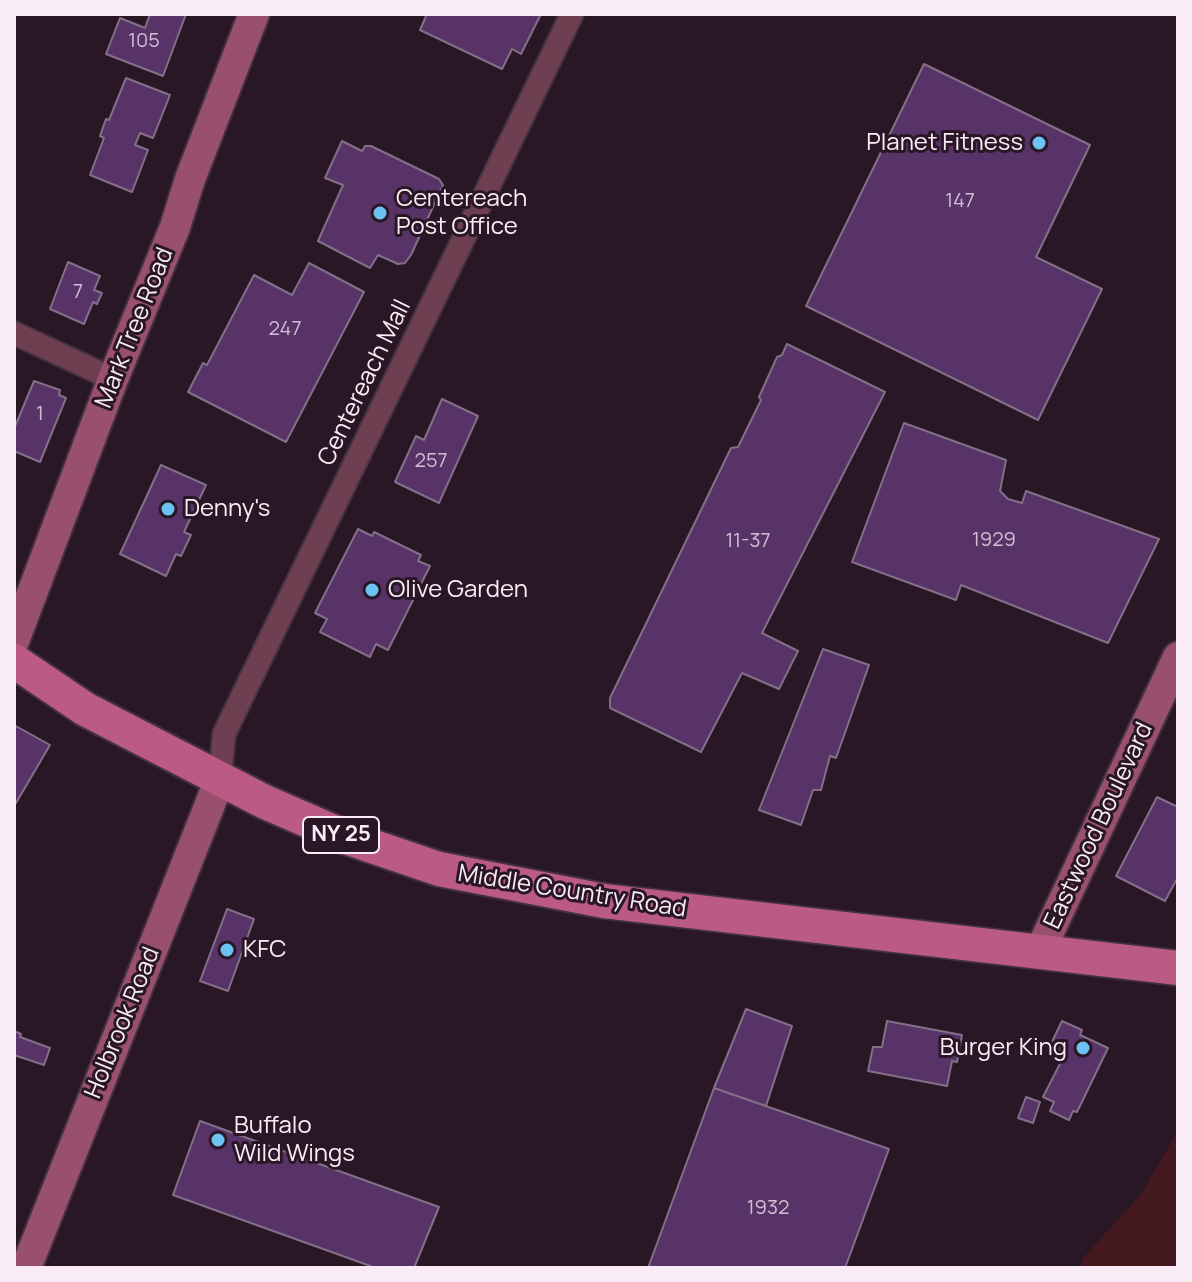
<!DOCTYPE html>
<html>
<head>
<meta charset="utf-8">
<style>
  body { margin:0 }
  #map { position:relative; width:1192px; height:1282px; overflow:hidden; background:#2a1726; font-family:Manrope,sans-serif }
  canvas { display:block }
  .frame { position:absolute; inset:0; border:16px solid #faecf6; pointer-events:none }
</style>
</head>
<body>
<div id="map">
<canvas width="1192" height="1282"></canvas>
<div class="frame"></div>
</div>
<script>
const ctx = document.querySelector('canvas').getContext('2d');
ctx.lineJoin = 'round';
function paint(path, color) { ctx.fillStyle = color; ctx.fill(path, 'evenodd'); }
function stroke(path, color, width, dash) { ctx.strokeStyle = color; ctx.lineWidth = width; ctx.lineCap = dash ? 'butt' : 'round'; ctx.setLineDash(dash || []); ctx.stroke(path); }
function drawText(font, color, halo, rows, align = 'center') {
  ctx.font = font + ' Manrope,sans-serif'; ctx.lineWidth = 6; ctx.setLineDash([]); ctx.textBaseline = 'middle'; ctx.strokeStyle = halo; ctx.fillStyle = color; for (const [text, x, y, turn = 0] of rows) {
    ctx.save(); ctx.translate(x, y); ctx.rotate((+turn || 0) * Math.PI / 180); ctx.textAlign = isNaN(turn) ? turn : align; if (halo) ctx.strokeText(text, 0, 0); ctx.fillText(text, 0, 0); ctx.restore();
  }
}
const green = new Path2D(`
  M1178 1131V1268H1079L1084 1257 1141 1194Z`);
const building = new Path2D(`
  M150 14H186L163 76 106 54 120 18 145 28Z
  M427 14H541L521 54 512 49 502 69 420 30Z
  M924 64 1090 145 1036 257 1102 289 1038 420 806 306Z
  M126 78 170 95 153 138 140 133 135 145 148 150 132 192 90 175 104 138 100 136 106 119 109 120Z
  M342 141 362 151 365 146H371L439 179 443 185 411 255 405 263 398 264 378 255 370 268 318 241 343 185 325 178Z
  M68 262 100 276 94 290 102 293 97 304 93 302 84 324 50 309Z
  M309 263 364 292 286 442 188 392 203 363 207 365 254 275 292 295Z
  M787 344 885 392 762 633 798 651 779 689 742 673 701 752 610 708V698L731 448 738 447 761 400 759 397 777 357 782 355Z
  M34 381 60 390 59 395 66 398 40 462 14 451V429Z
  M442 399 478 416 439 503 395 482 416 436 424 440Z
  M904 423 1006 460 1000 491 1008 499 1022 503 1026 491 1159 539 1108 643 961 585 956 600 852 562Z
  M161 465 206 485 184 532 191 535 181 556 176 554 166 576 120 554Z
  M358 529 372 536 374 532 421 555 418 561 430 566 388 650 376 644 370 657 320 632 327 619 315 613Z
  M823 649 869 665 836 758 830 756 821 790H813L801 825 759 810Z
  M14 725 50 745 16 803 14 802Z
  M1157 797 1178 807V877L1165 901 1116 876Z
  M227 909 254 919 228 991 200 981Z
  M746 1009 792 1026 766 1106 714 1088Z
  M887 1021 962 1035 957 1062 952 1061 947 1086 868 1071 873 1047H882Z
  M1062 1021 1082 1030 1080 1035 1108 1048 1077 1112 1073 1111 1069 1120 1050 1111 1054 1102 1043 1097 1065 1054 1050 1046Z
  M14 1031 21 1034 20 1037 50 1048 44 1065 14 1055Z
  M714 1088 889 1149 845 1268H648Z
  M1026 1097 1040 1102 1033 1123 1018 1118Z
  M200 1121 439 1207 414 1268H376L173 1195Z`);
const street = new Path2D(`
  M14 333 113 379
  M220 779 224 734 572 14`);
const secondary = new Path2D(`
  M14 641 113 379 175 227 190 179 254 14
  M1040 951 1178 657
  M26 1268 220 779`);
const primary = new Path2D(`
  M14 661 85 709 265 802 348 838 439 869 604 901 1178 968`);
const markers = [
  [1039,143,8,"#6cc3f3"],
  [380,213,8,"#6cc3f3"],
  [168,509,8,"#6cc3f3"],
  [372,590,8,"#6cc3f3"],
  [227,950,8,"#6cc3f3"],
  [1083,1048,8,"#6cc3f3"],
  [218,1140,8,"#6cc3f3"]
];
const numberNames = [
  ["105",144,41],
  ["147",960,201],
  ["7",78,292],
  ["247",285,329],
  ["1",40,414],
  ["257",431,461],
  ["1929",994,540],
  ["11-37",748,541],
  ["1932",768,1208]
];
const shields = [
  [341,835,76]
];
const shieldNames = [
  ["NY 25",341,835]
];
const poiNames = [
  ["Planet Fitness",1023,143,"right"],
  ["Centereach",396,199],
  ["Post Office",396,227],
  ["Denny's",184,509],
  ["Olive Garden",388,590],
  ["KFC",243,950],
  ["Burger King",1067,1048,"right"],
  ["Buffalo",234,1126],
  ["Wild Wings",234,1154]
];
const streetNames = [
  ["Mark Tree Road",135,328,-68],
  ["Centereach Mall",365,383,-64],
  ["Eastwood Boulevard",1099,826,-65],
  ["Middle Country Road",572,892,9],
  ["Holbrook Road",123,1023,-68]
];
paint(green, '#43191e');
paint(building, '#573367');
stroke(building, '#817088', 2);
stroke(street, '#43313f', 26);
stroke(secondary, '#43313f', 34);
stroke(primary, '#43313f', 38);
stroke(street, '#6d3f51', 22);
stroke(secondary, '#994f6e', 30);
stroke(primary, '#bb5b84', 34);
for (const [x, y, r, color] of markers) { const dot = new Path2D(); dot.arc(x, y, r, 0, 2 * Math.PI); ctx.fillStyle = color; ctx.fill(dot); stroke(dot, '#2a1726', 3); }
drawText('20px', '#d1bed2', null, numberNames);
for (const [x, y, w] of shields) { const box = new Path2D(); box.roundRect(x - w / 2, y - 18, w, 36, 6); ctx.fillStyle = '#2a1726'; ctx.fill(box); stroke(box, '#faecf6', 2); }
drawText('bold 22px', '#faecf6', null, shieldNames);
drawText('24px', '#faecf6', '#2a1726', poiNames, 'left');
drawText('24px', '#faecf6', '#2a1726', streetNames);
</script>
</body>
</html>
